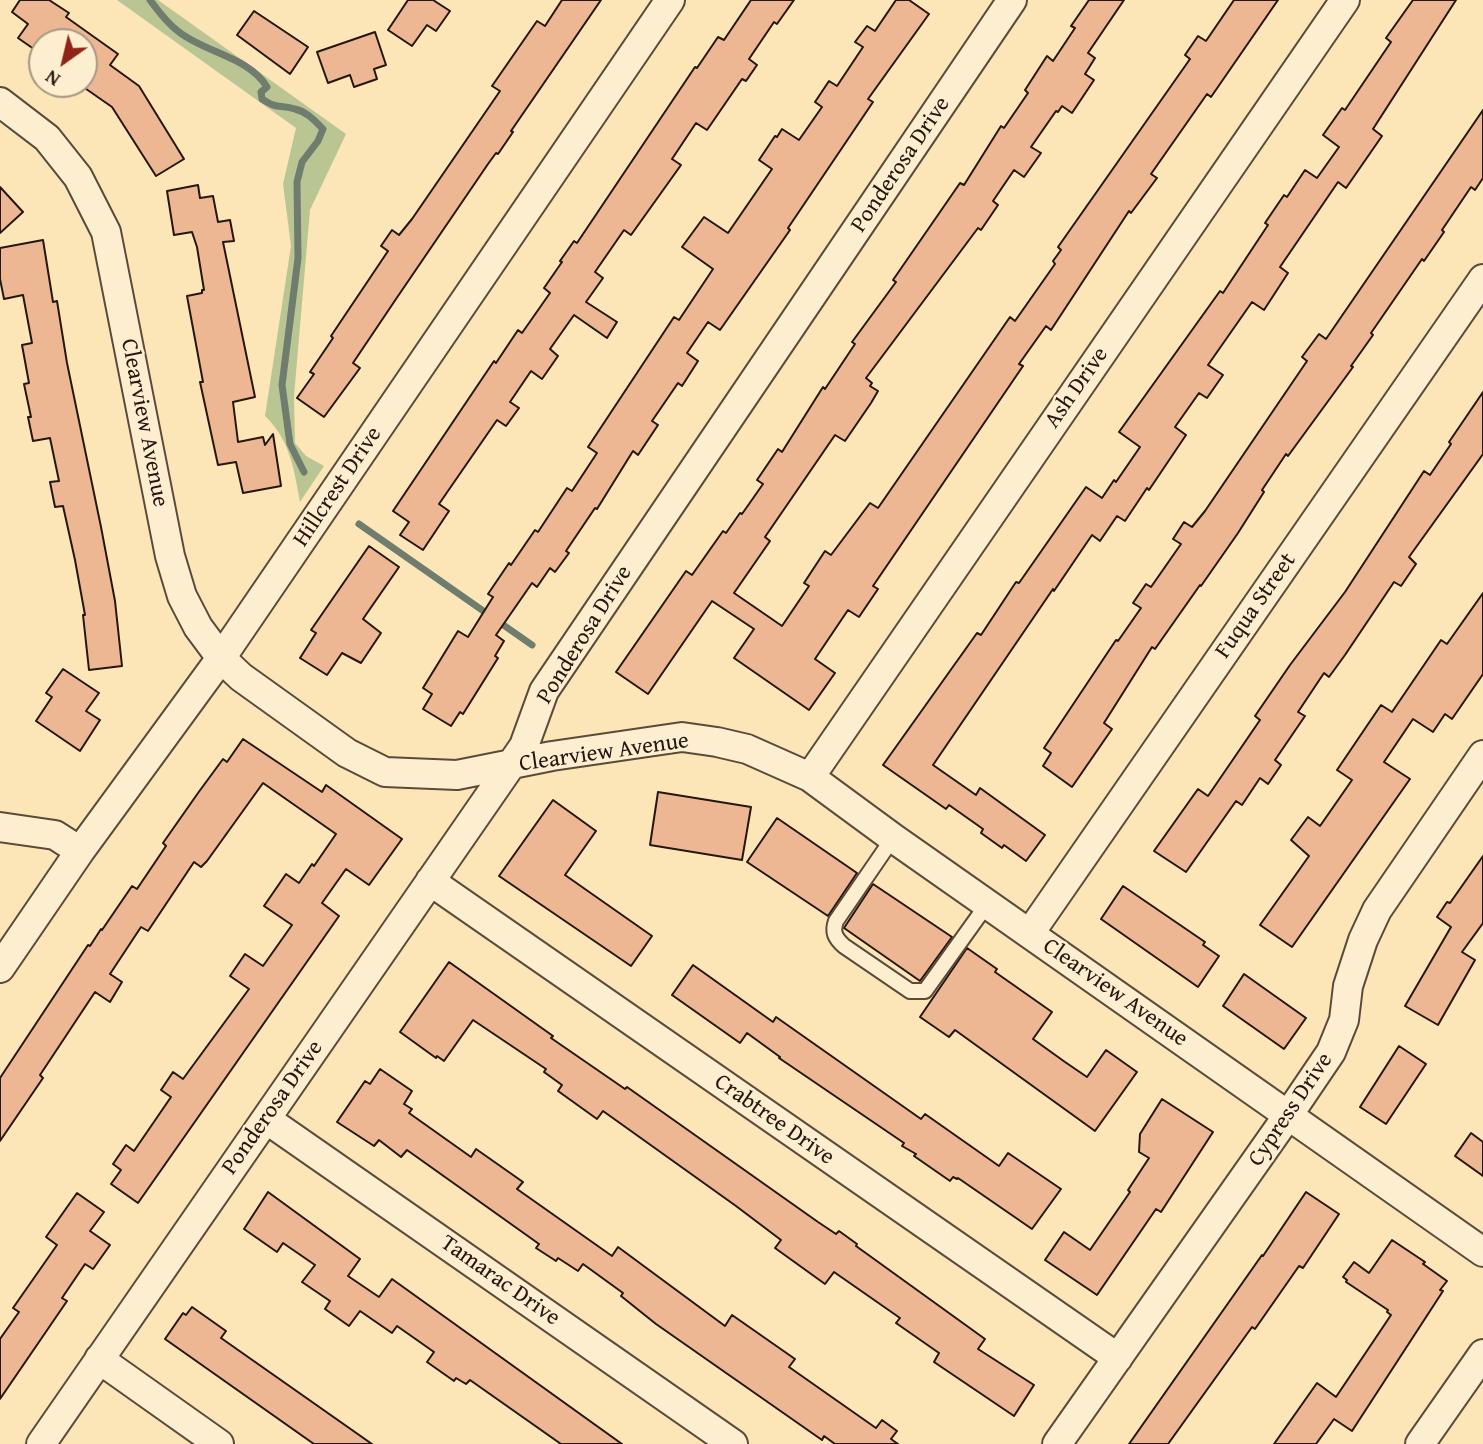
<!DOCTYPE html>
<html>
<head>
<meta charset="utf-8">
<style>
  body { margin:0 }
  #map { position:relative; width:1483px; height:1444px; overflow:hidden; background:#fce5b7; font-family:"Gentium Book Plus",serif }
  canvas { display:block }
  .north { position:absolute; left:28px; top:28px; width:70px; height:70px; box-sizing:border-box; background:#fdeed0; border:2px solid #a79883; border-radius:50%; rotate:214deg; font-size:19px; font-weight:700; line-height:28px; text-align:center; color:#251710 }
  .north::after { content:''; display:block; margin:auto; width:24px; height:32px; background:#8f2418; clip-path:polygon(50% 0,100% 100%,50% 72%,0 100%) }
</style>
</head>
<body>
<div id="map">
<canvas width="1483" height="1444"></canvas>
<div class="north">N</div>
</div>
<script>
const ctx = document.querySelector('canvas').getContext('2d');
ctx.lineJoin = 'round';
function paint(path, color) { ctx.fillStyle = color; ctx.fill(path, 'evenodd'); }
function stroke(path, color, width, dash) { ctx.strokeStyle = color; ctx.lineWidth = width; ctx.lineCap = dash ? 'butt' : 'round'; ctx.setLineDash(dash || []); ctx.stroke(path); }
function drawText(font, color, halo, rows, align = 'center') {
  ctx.font = font + ' "Gentium Book Plus",serif'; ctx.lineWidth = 5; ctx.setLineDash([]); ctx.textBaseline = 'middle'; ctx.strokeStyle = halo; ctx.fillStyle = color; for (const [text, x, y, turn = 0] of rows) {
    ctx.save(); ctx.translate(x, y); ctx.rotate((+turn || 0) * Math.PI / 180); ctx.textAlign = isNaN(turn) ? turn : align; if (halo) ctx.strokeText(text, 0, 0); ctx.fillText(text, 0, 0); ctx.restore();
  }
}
const green = new Path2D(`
  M117 0H158L346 134 310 210 294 396 295 443 306 456 324 466 300 502C294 469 290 440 265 416L291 246 283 184 296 128Z`);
const stream = new Path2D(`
  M150 0C158 11 168 24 179 32 206 53 249 57 267 87L261 92 262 99C279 110 278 104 295 109 307 112 314 120 323 129L318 141 302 162 297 182 298 258 282 385 290 444 304 472
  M359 524 532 645`);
const building = new Path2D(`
  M20 0H49L69 13 66 17 118 54 110 65 139 86 184 159 156 176 112 107 79 84H86L84 83V42H42L41 54 18 38 28 24 12 12Z
  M408 0H433L450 11 436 31 427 25 412 46 388 30Z
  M562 0H601L511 131 513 132 498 154 496 153 488 164 396 299 353 363 360 368 324 417 297 398 314 374 310 372 333 338 331 336 388 251 381 246 392 230 399 235 412 219 500 91 492 86 537 21 545 26Z
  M751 0H794L777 24 774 22 749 59 757 65 746 81 742 79 707 130 696 123 672 159 681 165 631 235 624 230 595 272 603 278 586 302 617 322 607 338 574 315 550 349 558 356 542 379 531 371 510 402 519 408 506 426 497 420 439 504 449 511 423 550 400 535 409 522 393 511 494 361 496 363 518 330 522 333 550 293 544 288 562 262 560 261 574 241 577 243 695 67 697 68 718 37 724 40Z
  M896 0H909L929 14 868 99 873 102 788 228 790 230 720 330 708 322 687 353 698 361 682 386 678 383 652 421 658 425 638 455 633 451 597 509 595 508 566 551 569 553 555 572 550 568 537 587 532 583 496 635 504 641 495 656 498 658 463 714 460 712 451 726 423 709 432 694 423 688 458 631 468 637 493 597 488 594 509 563 511 565 535 530 538 532 567 488 572 491 597 453 588 447 674 317 679 320 713 269 682 247 704 217 728 233 772 169 759 160 775 136 777 137 782 129 799 140 822 107 815 102 829 81 837 86 863 47 855 42 867 26 875 31Z
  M1089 0H1124L1088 53 1095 58 1085 74 1094 80 1072 113 1062 106 1058 112 1056 111 1031 147 1041 153 1024 177 1014 170 993 201 998 205 981 230 978 228 866 378 872 383 870 386 878 391 871 403 845 441 835 435 765 537 770 541 734 593 782 626 809 586 804 583 825 551 831 555 870 503 878 508 1010 317 1015 321 1055 264 1053 261 1061 250 1058 247 1190 59 1185 55 1198 36 1206 41 1234 0H1278L1211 97 1207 94 1151 174 1157 178 1131 213 1129 211 1051 330 1046 326 1019 364 1023 366 873 586 878 589 859 617 848 610 815 659 835 673 809 710 734 658 754 629 712 601 648 694 616 672 686 571 692 575 723 531 726 533 740 513 742 514 763 484 757 480 778 449 782 452 823 387 825 389 855 344 852 342 896 282 893 280 960 183 964 185 1001 126 1004 128 1028 93 1025 90 1047 56 1053 61 1075 28 1071 26Z
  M1413 0H1456L1373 129 1382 136 1346 188 1338 182 1280 267 1288 273 1264 310 1252 302 1208 365 1223 375 1207 398 1199 393 1175 427 1186 435 1149 490 1147 488 1125 521 1117 516 1100 541 1092 535 1054 591 1053 589 933 765 976 795 980 788 1045 835 1026 861 1004 845 1002 848 981 833 983 829 949 805 946 809 883 765 977 633 981 635 1016 582 1019 583 1086 487 1102 498 1114 480 1116 482 1140 447 1119 432 1220 291 1223 293 1268 225 1265 223 1284 195 1287 197 1305 170 1317 178 1339 147 1323 135 1342 108 1345 110 1391 42 1386 38Z
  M254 11 308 47 290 74 237 35Z
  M375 32 386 65 374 69 377 79 354 87 350 75 328 83 317 52Z
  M1483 110V178L1475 190 1471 187 1442 230 1444 232 1424 261 1422 259 1371 333 1373 335 1351 366 1353 367 1288 456 1286 454 1262 490 1264 492 1238 533 1201 586 1200 585 1155 649 1152 647 1104 723 1112 729 1072 787 1043 766 1051 753 1044 748 1116 640 1118 641 1141 608 1133 603 1146 584 1151 587 1181 544 1173 539 1184 522 1192 527 1205 511 1307 361 1302 357 1319 334 1326 339Z
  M198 185 200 198 213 196 218 222 230 220 234 241 223 242 255 397 233 402 238 442 263 437 265 445 273 434 281 486 243 493 236 462 218 465 200 382H203L187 296 202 293V290H204L197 247 192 232 174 235 167 191Z
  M0 187 23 212 0 233Z
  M43 240 53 302 57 301 67 363 101 527 115 601 122 666 89 670 83 615H85L75 560 63 506 55 507 50 482 59 481 50 438 33 441 28 417H31L24 384 29 383 22 345 32 343 23 295 4 299 0 279V248Z
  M1483 392V454L1409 557 1416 564 1401 586 1394 582 1345 655 1329 677 1324 673 1298 712 1305 716 1275 760 1281 765 1268 784 1260 778 1242 805 1236 801 1186 872 1154 851 1198 789 1208 796 1260 720 1255 716 1290 665 1345 592 1424 471 1430 475 1451 444 1449 442Z
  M369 546 399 567 363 619 381 633 361 663 342 653 327 675 300 658 316 633 311 630Z
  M1483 593V674L1452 719 1445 714 1433 732 1413 719 1384 762 1410 779 1292 947 1260 925 1309 856 1291 840 1308 817 1320 826 1352 780 1337 770 1381 705 1392 712 1441 640 1447 644Z
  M63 669 99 693 86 711 100 720 80 751 36 721 52 697 46 693Z
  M243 739 322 792 326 785 402 839 369 885 346 869 322 903 339 916 138 1203 111 1184 121 1170 113 1164 126 1145 134 1151 171 1097 161 1090 173 1072 183 1079 249 989 230 976 245 954 263 966 292 925 264 906 286 874 299 883 312 864 314 866 336 834 263 783 207 861 201 867 194 862 148 931 141 927 110 974 122 982 110 1002 95 992 40 1075 43 1078 0 1141V1078L88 945 90 946 101 929 102 930 132 886 137 889 166 846 163 843 198 793 223 759 227 762Z
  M658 792 751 807 742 860 650 845Z
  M553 800 596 831 565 875 652 936 631 966 499 876Z
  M777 818 857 873 828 916 747 862Z
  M1483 856V923L1462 952 1475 960 1438 1025 1405 1006 1451 927 1437 917 1447 902 1450 903Z
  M873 884 952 937 920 981 844 928Z
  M1123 886 1205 942 1203 945 1219 956 1198 987 1101 919Z
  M967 948 997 969 995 972 1052 1012 1033 1039 1065 1062 1087 1077 1106 1050 1137 1072 1095 1131 955 1030 949 1037 920 1017Z
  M449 962 553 1036 551 1038 625 1089 627 1087 818 1222 836 1234 839 1231 857 1244 856 1246 985 1339 978 1349 1034 1385 1014 1416 934 1362 939 1353 896 1323 900 1318 834 1272 825 1284 775 1248 781 1240 736 1206 603 1111 597 1119 558 1091 562 1085 544 1072 546 1069 473 1020 444 1061 437 1056 436 1058 400 1032Z
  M693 965 773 1022 776 1017 921 1119 925 1114 999 1166 1008 1153 1061 1189 1032 1229 958 1178 957 1179 953 1177 950 1181 914 1156 916 1154 902 1146 904 1143 779 1058 780 1057 747 1033 740 1043 672 995Z
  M1244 974 1306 1018 1284 1049 1223 1006Z
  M1399 1046 1426 1064 1386 1124 1360 1107Z
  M380 1069 412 1091 404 1104 412 1109 409 1113 471 1157 476 1149 523 1182 517 1189 612 1256 618 1247 725 1326 732 1315 795 1359 789 1367 836 1400 876 1428 882 1420 897 1431 891 1439 898 1444H835L824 1436 822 1440 656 1324 621 1296 623 1293 583 1264 578 1271 558 1258 556 1261 536 1248 539 1244 525 1234 407 1150 401 1157 379 1140 374 1146 337 1122 365 1081 370 1084Z
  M1162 1099 1213 1132 1161 1212 1156 1209 1097 1295 1045 1260 1064 1232 1090 1250 1130 1192 1128 1190 1149 1158 1139 1152 1140 1134Z
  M1471 1133 1483 1142V1176L1455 1156Z
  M268 1192 360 1259 348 1276 379 1297 392 1279 622 1444H561L470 1380 466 1384 456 1378 454 1381 427 1362 434 1352 397 1326 392 1333 360 1311 349 1326 325 1309 330 1301 302 1282 315 1265 283 1243 277 1252 244 1229Z
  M1306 1192 1339 1214 1303 1268 1299 1266 1255 1329 1252 1327 1168 1444H1129L1262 1255 1263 1256Z
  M77 1193 104 1212 90 1231 110 1245 93 1269 85 1264 62 1298 67 1301 0 1399V1339L19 1312 13 1308 57 1245 46 1237Z
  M1392 1240 1425 1262 1423 1264 1447 1281 1440 1290 1443 1291 1352 1431 1334 1419 1316 1444H1274L1317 1383 1336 1397 1391 1315 1387 1312 1388 1310 1346 1282 1347 1280 1343 1277 1354 1262 1369 1273Z
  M192 1307 226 1331 221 1338 372 1444H314L165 1339 183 1313 186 1315Z`);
const service = new Path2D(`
  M893 838 836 921C832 932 835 938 844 946L910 991H925L988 903`);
const minor = new Path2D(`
  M0 102 47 138 78 177 106 232 170 556 182 596 198 627 221 658 241 677 347 753 385 772 457 775 552 756 682 737 717 742 747 749 810 777 893 838 1483 1252
  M810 777 1345 0
  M0 827 55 835 80 851
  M430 881 1118 1358
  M1030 933 1483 279
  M0 968 80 851 221 658 670 0
  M266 1119 733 1444
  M99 1359 219 1444
  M41 1444 524 746 544 691 1012 0
  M1057 1444 1289 1114 1331 1052 1344 1020 1348 986 1363 940 1377 910 1483 755
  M1420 1444 1483 1354`);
const streetNames = [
  ["Ponderosa Drive",901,165,-56],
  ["Ash Drive",1077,388,-55],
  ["Clearview Avenue",144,423,79],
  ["Hillcrest Drive",338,487,-56],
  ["Fuqua Street",1256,606,-55],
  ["Ponderosa Drive",585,635,-58],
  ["Clearview Avenue",604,753,-8],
  ["Clearview Avenue",1115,993,35],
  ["Ponderosa Drive",273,1108,-55],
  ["Cypress Drive",1291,1110,-56],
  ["Crabtree Drive",774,1120,35],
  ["Tamarac Drive",500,1281,35]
];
paint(green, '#b9c693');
stroke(stream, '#6f7c6e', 7);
paint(building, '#eeb793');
stroke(building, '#251710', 2);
stroke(service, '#5b4a3a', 18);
stroke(minor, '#5b4a3a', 32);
stroke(service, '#fdeed0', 14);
stroke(minor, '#fdeed0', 28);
drawText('23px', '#251710', '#fdeed0', streetNames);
</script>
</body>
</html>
